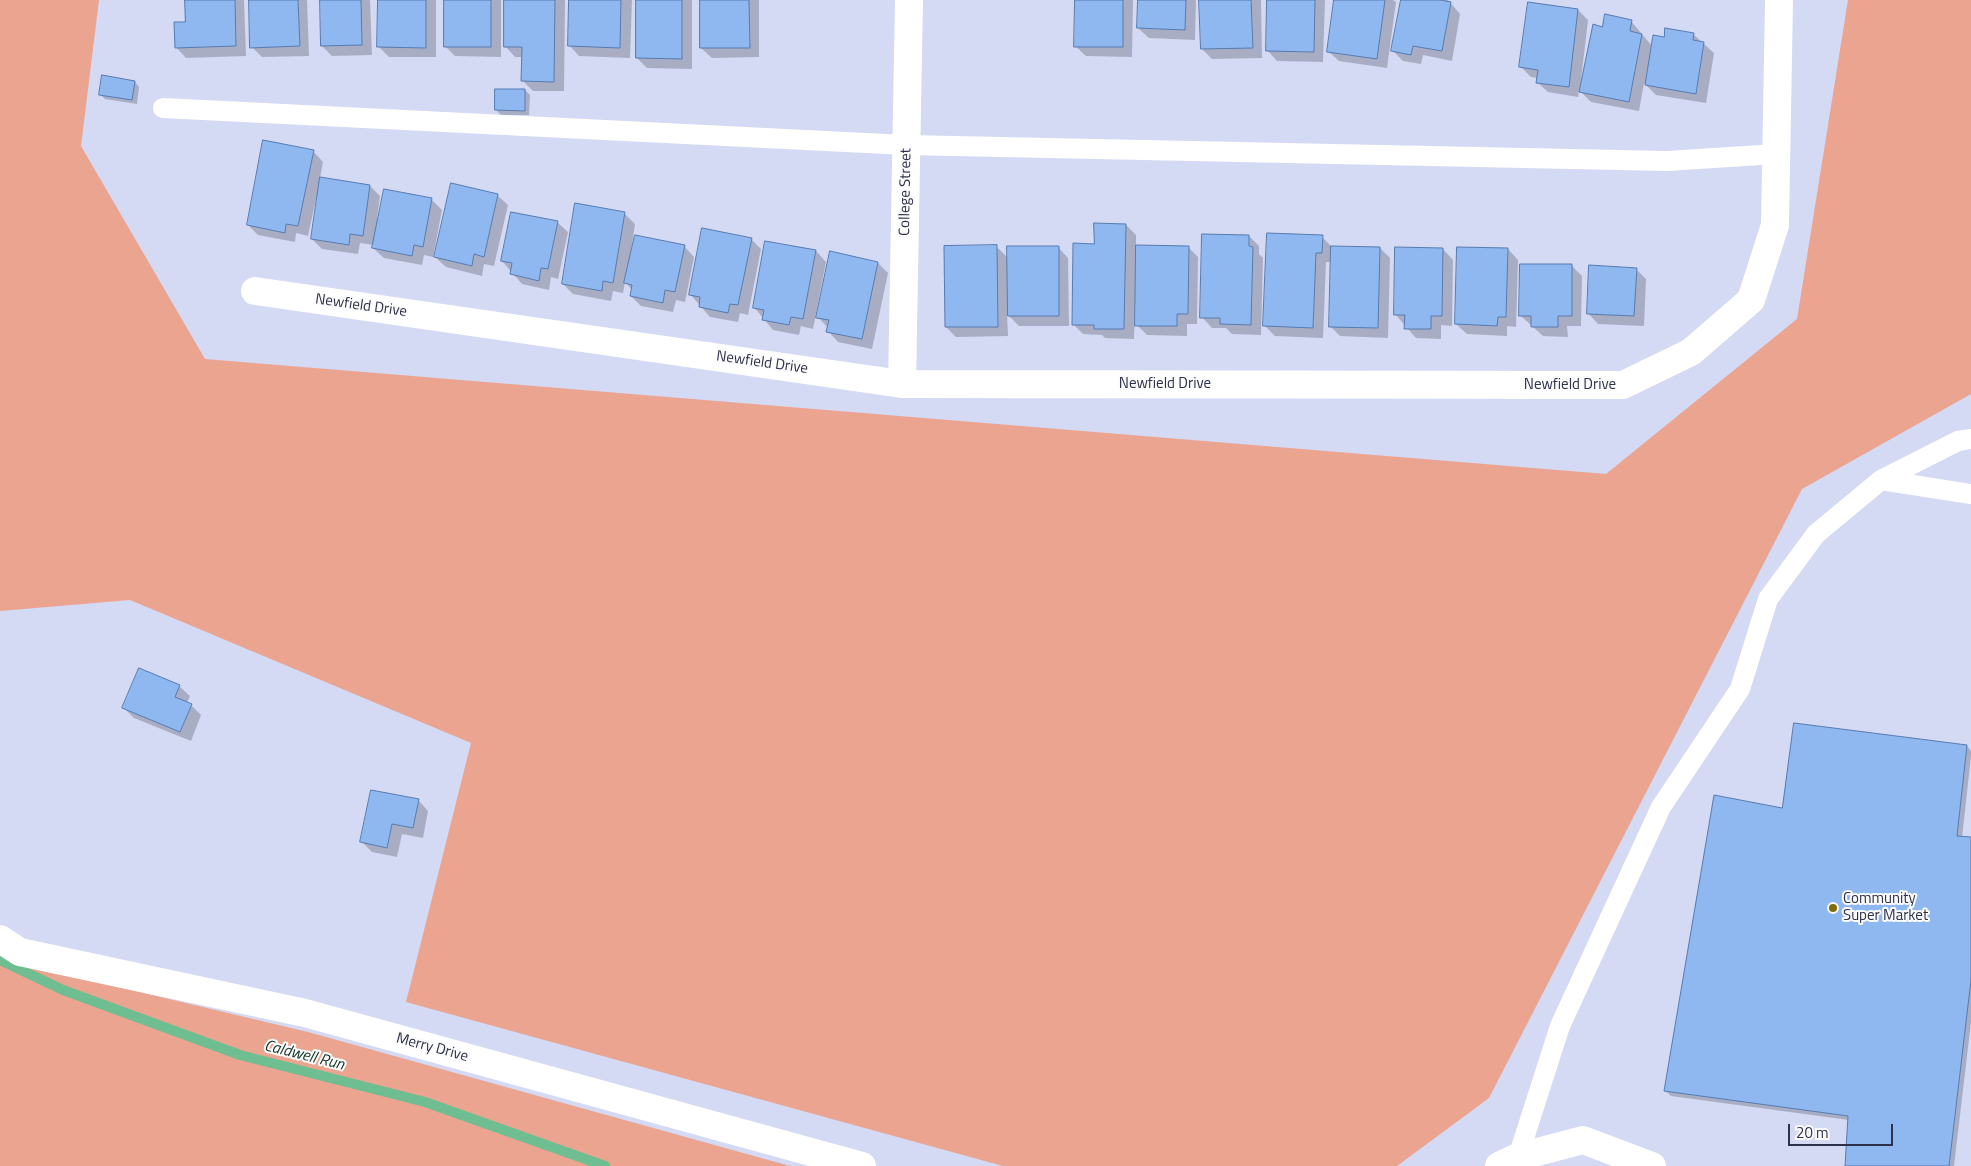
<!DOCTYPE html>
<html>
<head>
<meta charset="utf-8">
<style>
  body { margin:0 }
  #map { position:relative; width:1971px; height:1166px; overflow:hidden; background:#d4d9f4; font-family:"Titillium Web",sans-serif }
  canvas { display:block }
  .scale { position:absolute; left:1788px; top:1124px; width:105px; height:22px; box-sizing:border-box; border:2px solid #2d314b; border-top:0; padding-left:6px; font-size:15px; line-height:18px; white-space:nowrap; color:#2d314b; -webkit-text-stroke:4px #fbfbfb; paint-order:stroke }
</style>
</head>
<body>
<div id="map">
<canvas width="1971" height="1166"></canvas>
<div class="scale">20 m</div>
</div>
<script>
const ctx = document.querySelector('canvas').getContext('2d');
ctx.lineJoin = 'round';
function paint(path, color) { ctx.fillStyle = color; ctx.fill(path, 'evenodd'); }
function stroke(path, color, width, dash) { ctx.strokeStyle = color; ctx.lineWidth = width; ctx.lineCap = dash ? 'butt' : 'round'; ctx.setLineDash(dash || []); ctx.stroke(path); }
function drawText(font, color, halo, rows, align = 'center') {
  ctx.font = font + ' "Titillium Web",sans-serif'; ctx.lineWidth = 4; ctx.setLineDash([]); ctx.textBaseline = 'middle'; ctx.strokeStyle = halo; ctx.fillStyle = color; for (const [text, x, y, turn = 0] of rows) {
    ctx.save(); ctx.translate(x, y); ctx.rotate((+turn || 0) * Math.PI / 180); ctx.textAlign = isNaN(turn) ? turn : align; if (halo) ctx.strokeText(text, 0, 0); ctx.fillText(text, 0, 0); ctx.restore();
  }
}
const green = new Path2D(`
  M0 0H99L81 146 205 359 1606 474 1797 319 1848 0H1971V394L1802 489 1489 1098 1397 1166H1003L406 1002 471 743 130 600 0 611Z
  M0 948 30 966 308 1032 790 1166H0Z`);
const shadow = new Path2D(`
  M186 0H244L246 56 186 58 176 47 187 23Z
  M250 0H307L309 56 262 57 252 47Z
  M321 0H370L372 55 332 56 322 46Z
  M379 0H436V57H389L379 47Z
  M445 0H501V57L455 56 445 46Z
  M506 0H565L564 91H533L523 81V57H515L505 46Z
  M571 0H632L630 58 579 56 569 45Z
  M637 0H692V69L647 68 637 58Z
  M701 0H759V57L712 58 701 48Z
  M1076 0H1133L1132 57 1086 56 1075 46Z
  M1139 0H1196L1195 40 1149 38 1138 28Z
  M1200 0H1261L1262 58 1212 59 1202 49Z
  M1268 0H1325L1323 62 1277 61 1267 50Z
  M1335 0H1393L1396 2 1387 68 1339 61 1328 51Z
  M1402 0H1448L1460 14 1452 61 1423 55 1421 64 1403 61 1393 51Z
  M1578 10 1588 20 1580 88H1582L1603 28 1631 21 1652 46 1665 38 1693 34 1714 53 1706 103 1656 95 1644 83 1639 111 1591 102 1579 90 1578 97 1548 92 1537 82 1538 78 1531 77 1521 67Z
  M135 82 139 87 137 104 105 99 100 94Z
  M525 90 530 95 529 115H501L496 110Z
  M313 151 323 162 320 178 370 186 380 196 377 218H379L385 190 432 200 442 210 433 257 424 255 422 265 384 258 373 248 374 245 360 243 358 254 322 249 312 239 318 199H316L308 236 296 233 295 242 258 235 248 225Z
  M497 195 508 205 494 266 484 264 482 276 446 267 435 257Z
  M576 205 625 214 635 224 631 251 684 246 694 257 685 302 676 300 673 312 641 306 631 296 632 290 625 282 623 293 613 291 611 301 573 294 563 284Z
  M557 222 568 232 558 279 551 277 549 290 522 284 502 261Z
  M1126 225 1136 235V247H1188L1198 257 1197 324H1187V336L1147 335 1137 325V305H1135L1134 339 1105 338 1102 335 1083 334 1073 324 1095 245Z
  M1249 236 1259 246V254L1263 258 1261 335 1232 334 1226 328H1212L1202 317Z
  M1322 237 1332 247 1380 248 1390 258 1388 338 1340 336 1330 326 1331 262H1326L1323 338 1275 336 1265 326Z
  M751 239 761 249 748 315 740 313 738 322 710 317 690 294Z
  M996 246 1008 258 1058 247 1068 258 1069 326H1019L1007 314 1008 336 956 337 946 327Z
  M1443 249 1453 260 1452 326 1441 325V339L1416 338 1395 314Z
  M1508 249 1518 260 1516 327 1507 326V336L1467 334 1456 324Z
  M816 251 826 262 813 329 801 326 799 335 773 330 754 307Z
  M878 263 888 273 872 349 838 342 828 331V328L818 317Z
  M1572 266 1582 276 1581 326H1567L1568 337 1543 336 1521 316Z
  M1636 269 1646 279 1644 326 1598 324 1588 313Z
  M179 686 190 696 187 703 191 705 201 715 191 741 134 718 124 708Z
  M1967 746 1971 751V756L1962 838H1971V1022L1954 1166H1846L1849 1120 1671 1096 1666 1091 1783 810Z
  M418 800 428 811 423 838 402 834 397 857 372 852 362 842Z`);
const stream = new Path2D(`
  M0 960 63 990 240 1055 425 1102 605 1166`);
const building = new Path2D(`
  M185 0H235L236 46 175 48 174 22H185Z
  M249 0H298L300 46 250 48Z
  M320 0H361L362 45 321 46Z
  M378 0H426V48L377 47Z
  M444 0H491V47H444Z
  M504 0H555L554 82 521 81 522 47H504Z
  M569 0H621L620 48 568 46Z
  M636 0H682V59L636 58Z
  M700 0H749L750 48H700Z
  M1075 0H1123V47H1074Z
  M1138 0H1186L1185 30 1137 28Z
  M1199 0H1251L1253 48 1201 49Z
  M1267 0H1315L1314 52 1266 51Z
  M1334 0H1385L1377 59 1327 52Z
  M1401 0H1440L1451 2 1442 51 1413 46 1411 55 1391 51Z
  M1528 2 1578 9 1569 87 1536 83 1538 70 1519 67Z
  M1605 14 1632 20 1630 31 1642 34 1629 102 1579 92 1593 24 1602 27Z
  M1665 28 1694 33 1693 40 1704 42 1696 94 1645 85 1653 35 1664 37Z
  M102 75 135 81 132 100 99 95Z
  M495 89H525V111L495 110Z
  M263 140 314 150 298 226 286 224 285 233 247 225Z
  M320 177 370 185 363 236 350 234 349 245 311 239Z
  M451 183 498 194 484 257 474 254 472 266 434 257Z
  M384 189 432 198 423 247 414 245 412 256 372 248Z
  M575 203 625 212 613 283 603 281 602 291 562 284Z
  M511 212 558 221 548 269 541 268 539 281 510 274 512 263 501 261Z
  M1094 223 1126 224 1124 329H1094V325H1072L1073 243 1094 244Z
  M702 228 752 238 738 305 730 304 728 313 699 307 700 297 689 295Z
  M1267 233 1323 235 1322 253H1316L1313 328 1263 326Z
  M1202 234 1249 235V246L1253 247 1251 325 1220 324V318H1200Z
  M635 235 685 245 675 292 665 290 663 303 630 296 632 285 624 283Z
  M765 241 816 250 803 319 791 317 789 325 762 320 764 310 753 308Z
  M997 245 998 327H945L944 246Z
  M1136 245 1189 246 1188 314H1177V326H1135Z
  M1007 246H1059V316H1008Z
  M1331 246 1380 247 1378 328 1329 327Z
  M1395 247 1443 248 1442 316H1431V329H1404L1405 315H1394Z
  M1457 247 1508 248 1506 317H1498L1497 326 1455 324Z
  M830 251 878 262 862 339 826 332 829 320 816 318Z
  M1520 264H1572V316H1558V327H1531V316H1519Z
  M1589 265 1637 268 1634 316 1587 314Z
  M139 668 180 685 175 697 192 704 180 732 122 708Z
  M1794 723 1967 745 1957 836 1971 837V980L1949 1166H1845L1848 1116 1664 1091 1714 795 1782 808Z
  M371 790 419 799 413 828 392 824 387 848 360 842Z`);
const lane = new Path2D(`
  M163 108 906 145 1667 161 1776 154
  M1881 480 1971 494
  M1518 1157 1560 1026 1661 807 1740 689 1768 599 1816 534 1881 480 1958 441 1971 439`);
const street = new Path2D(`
  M255 291 902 384 1623 385 1691 352 1751 300 1775 225 1779 0
  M902 384 909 0
  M0 939 20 952 305 1013 862 1166
  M1499 1166 1518 1157 1583 1140 1652 1166`);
const markers = [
  [1833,908,5,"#7e6d08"]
];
const streetNames = [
  ["College Street",906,192,-89],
  ["Newfield Drive",361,306,8],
  ["Newfield Drive",762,363,8],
  ["Newfield Drive",1165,384],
  ["Newfield Drive",1570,385],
  ["Merry Drive",432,1048,15]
];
const poiNames = [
  ["Community",1843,899],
  ["Super Market",1843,916]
];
const waterNames = [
  ["Caldwell Run",304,1056,14]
];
paint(green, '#eba48f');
paint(shadow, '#0003');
stroke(stream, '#6fbe91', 10);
paint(building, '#8fb7f0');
stroke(building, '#567bb0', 1);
stroke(lane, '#fff', 20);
stroke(street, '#fff', 28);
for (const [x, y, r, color] of markers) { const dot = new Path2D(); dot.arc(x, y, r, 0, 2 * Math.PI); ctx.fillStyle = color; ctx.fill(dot); stroke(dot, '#fbfbfb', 2); }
drawText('15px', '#2d314b', '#fbfbfb', streetNames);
drawText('15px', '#2d314b', '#fbfbfb', poiNames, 'left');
drawText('italic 16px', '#123523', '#fbfbfb', waterNames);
</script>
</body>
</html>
